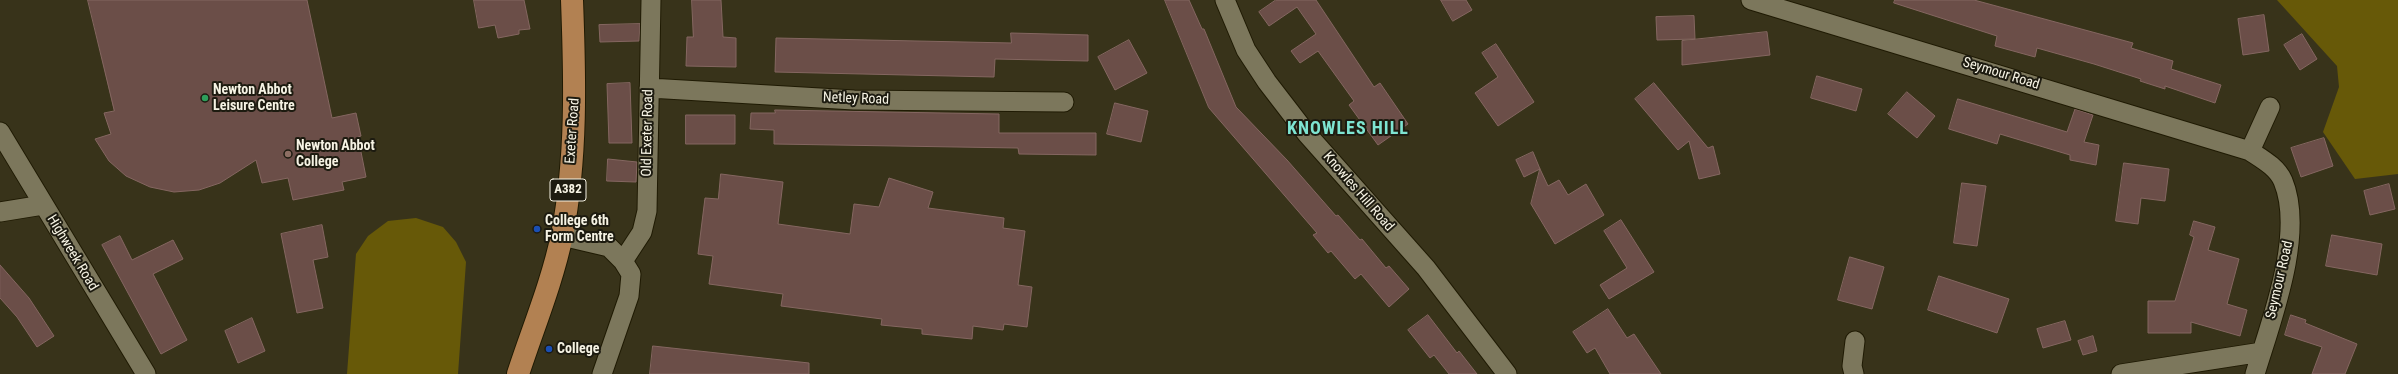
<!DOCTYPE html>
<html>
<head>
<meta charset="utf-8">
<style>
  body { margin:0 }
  canvas { display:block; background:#38331a }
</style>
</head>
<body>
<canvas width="2398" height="374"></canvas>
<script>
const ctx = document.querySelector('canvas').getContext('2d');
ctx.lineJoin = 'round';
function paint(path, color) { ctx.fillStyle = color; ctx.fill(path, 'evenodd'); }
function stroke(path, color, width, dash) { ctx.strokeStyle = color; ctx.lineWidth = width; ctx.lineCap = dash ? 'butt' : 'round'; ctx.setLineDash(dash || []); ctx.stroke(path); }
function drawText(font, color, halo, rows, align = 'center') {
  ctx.font = font + ' "Roboto Condensed",sans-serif'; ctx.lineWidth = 4; ctx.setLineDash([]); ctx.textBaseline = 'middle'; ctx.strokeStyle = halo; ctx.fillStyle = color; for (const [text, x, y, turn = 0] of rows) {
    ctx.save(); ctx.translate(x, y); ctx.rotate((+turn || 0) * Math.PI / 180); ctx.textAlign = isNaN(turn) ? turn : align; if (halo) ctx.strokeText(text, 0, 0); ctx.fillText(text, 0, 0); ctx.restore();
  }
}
const green = new Path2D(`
  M2277 0H2398V174L2355 179 2323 132 2339 87 2337 66Z
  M416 218 443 227 456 242 466 262 458 374H347L356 254 368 236 388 221Z`);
const building = new Path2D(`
  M88 0H307L332 118 356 113 361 136 358 137 366 177 342 182 344 190 293 200 288 178 262 183 256 160 220 183 199 190 174 192 150 187 126 176 109 161 95 139 111 134 104 113 114 111Z
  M474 0H524L530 29 519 30V34L498 38 495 25 479 28Z
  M692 0H721L723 37 736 38V67L686 66 687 37H693Z
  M1165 0H1189L1202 29H1204L1236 107 1287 160 1336 216 1338 215 1360 240 1362 239 1386 268 1389 266 1409 289 1389 307 1361 274 1355 279 1331 251 1328 253 1313 235 1317 233 1209 108Z
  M1276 0H1316L1374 87 1380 83 1408 124 1378 145 1349 105 1354 101 1318 51 1300 63 1291 51 1316 34 1297 7 1269 26 1259 12Z
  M1441 0H1466L1472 10 1453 21Z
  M1895 0H1974L2133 43 2131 48 2173 61 2171 69 2221 85 2215 103 2165 86V89L2140 81 2141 79 2094 64 2037 48 2035 57 1995 46 1997 36 1894 3Z
  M2264 15 2269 51 2243 55 2238 19Z
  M1694 16 1695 39 1657 40 1656 17Z
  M640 24 639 41 600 42 599 25Z
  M1767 32 1770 55 1682 65V41Z
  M1011 33 1088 35V61L995 59 994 77 775 72 776 38 1011 43Z
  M2302 34 2317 59 2300 70 2284 45Z
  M1129 40 1147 73 1115 90 1098 57Z
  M1496 44 1534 102 1498 126 1475 93 1498 77 1482 53Z
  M1817 76 1862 89 1856 111 1811 98Z
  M630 83 632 143H609L607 84Z
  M1654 83 1708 148 1713 146 1720 174 1699 179 1689 141 1678 150 1635 99Z
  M1907 92 1935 116 1917 138 1888 114Z
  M1958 99 2067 132 2075 109 2093 115 2084 142 2099 145 2096 165 2070 160V155L2000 134 1997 144 1949 129Z
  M1115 103 1148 111 1141 142 1107 134Z
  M775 110 999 114V133H1096V155L1019 154 1018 148 774 144V130L750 129 751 113H775Z
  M686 115H735V144H686Z
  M2324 138 2333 166 2301 177 2291 148Z
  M1533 152 1540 169 1524 177 1516 160Z
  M608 159 637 162 636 182 607 181Z
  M2124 163 2169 169 2165 201 2141 198 2138 224 2116 221Z
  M1540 169 1548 186 1559 180 1568 195 1586 184 1604 215 1555 244 1531 204Z
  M721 174 783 182 778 224 850 234 854 204 879 207 889 178 933 192 928 208 1004 218 1003 228 1025 231 1018 285 1032 287 1027 327 1004 324 1003 330 973 326 972 339 922 334V329L881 325 882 319 781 306 783 294 709 284 713 256 698 254 705 198 718 199Z
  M1962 183 1986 186 1977 246 1954 243Z
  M2389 184 2395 209 2370 215 2364 191Z
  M1621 220 1654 272 1609 299 1600 285 1627 268 1604 231Z
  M2194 221 2215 227 2208 250 2239 259 2227 304 2247 310 2240 336 2191 322V333H2148V301H2175L2194 237 2190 235Z
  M322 225 328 257 313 260 323 308 297 313 281 234Z
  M2332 235 2382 244 2377 275 2326 266Z
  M120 236 132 260 173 240 183 259 153 274 187 340 161 354 102 245Z
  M1850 257 1884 267 1872 309 1838 300Z
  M0 265 29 298 54 336 37 347 17 317 0 298Z
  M1939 276 2009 299 1997 333 1928 310Z
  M1608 309 1627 338 1634 334 1661 374H1610L1595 348 1587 353 1573 332Z
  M1428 315 1457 353 1459 351 1477 374H1449L1434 355 1430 358 1408 330Z
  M2291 315 2306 320 2305 323 2357 344 2345 374H2312L2322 347 2285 335Z
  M252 318 265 351 238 363 225 331Z
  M2065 321 2071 340 2043 348 2037 329Z
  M2093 336 2097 351 2083 355 2078 341Z
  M653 346 809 363V374H650Z`);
const minor = new Path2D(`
  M1225 0 1246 50 1267 82 1307 134 1426 268 1507 374
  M1751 0 2250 151C2262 159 2277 167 2283 181 2305 234 2271 321 2255 374
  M649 88 854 100 1064 102
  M0 132 146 374
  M2250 151 2270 107
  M0 212 43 205
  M562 236 609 247 623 261
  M602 374 629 296 631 274 623 261 642 232 647 211 651 0
  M1854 374 1852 366 1855 341
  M2121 374 2262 352`);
const major = new Path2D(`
  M518 374C533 328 552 283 562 235 577 158 575 79 572 0`);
const markers = [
  [205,98,4,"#2e9e5b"],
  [288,154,4,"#8d6e63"],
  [537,229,4,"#1a4fb4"],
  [549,349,4,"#1a4fb4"]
];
const shields = [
  [568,190,36]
];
const shieldNames = [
  ["A382",568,190]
];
const streetNames = [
  ["Seymour Road",2001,74,17],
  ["Netley Road",856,99,2],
  ["Exeter Road",573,131,-86],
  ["Old Exeter Road",648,133,-89],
  ["Knowles Hill Road",1358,192,49],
  ["Highweek Road",72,253,59],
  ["Seymour Road",2280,280,-77]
];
const poiNames = [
  ["Newton Abbot",213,90],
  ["Leisure Centre",213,106],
  ["Newton Abbot",296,146],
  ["College",296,162],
  ["College 6th",545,221],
  ["Form Centre",545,237],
  ["College",557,349]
];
const districtNames = [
  ["KNOWLES HILL",1348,129]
];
paint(green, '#675908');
paint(building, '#6b4e48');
stroke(building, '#846660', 1);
stroke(minor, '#1f1a03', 21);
stroke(major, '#1f1a03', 24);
stroke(minor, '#7c775c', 19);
stroke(major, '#b28152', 22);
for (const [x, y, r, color] of markers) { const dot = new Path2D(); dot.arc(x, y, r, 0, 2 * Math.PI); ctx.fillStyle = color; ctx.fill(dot); stroke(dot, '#1d1b10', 1.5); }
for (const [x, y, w] of shields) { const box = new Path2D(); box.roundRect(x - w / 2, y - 11, w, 22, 3); ctx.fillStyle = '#1d1b10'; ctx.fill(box); stroke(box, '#f6f3e4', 1); }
drawText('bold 13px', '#f6f3e4', null, shieldNames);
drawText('14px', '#f6f3e4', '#1d1b10', streetNames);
drawText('bold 14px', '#f6f3e4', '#1d1b10', poiNames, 'left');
ctx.letterSpacing = '1px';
drawText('bold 18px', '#7ee4d1', '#1d1b10', districtNames);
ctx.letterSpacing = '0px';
</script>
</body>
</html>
